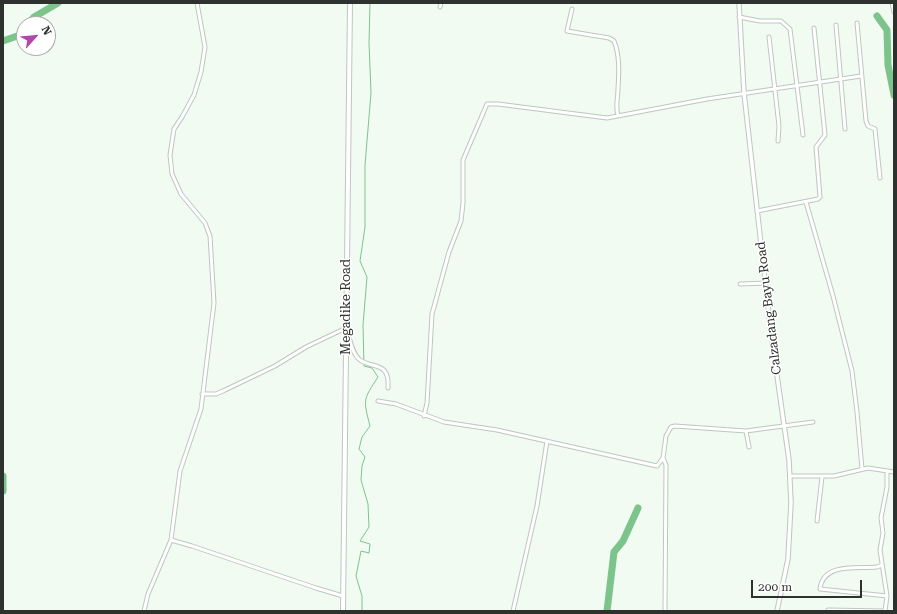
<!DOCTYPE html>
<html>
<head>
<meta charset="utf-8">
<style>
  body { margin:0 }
  #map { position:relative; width:897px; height:614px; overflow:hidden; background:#f1fbf2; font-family:"Roboto Serif",serif }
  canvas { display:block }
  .frame { position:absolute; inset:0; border:4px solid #2e322e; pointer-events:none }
  .north { position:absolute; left:16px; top:16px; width:40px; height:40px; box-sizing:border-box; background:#fff; border:1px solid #abadab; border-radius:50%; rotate:63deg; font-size:11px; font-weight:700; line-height:16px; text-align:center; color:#2e322e }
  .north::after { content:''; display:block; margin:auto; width:14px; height:18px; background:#b047aa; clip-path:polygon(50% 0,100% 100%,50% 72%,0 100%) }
  .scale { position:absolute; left:751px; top:580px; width:111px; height:18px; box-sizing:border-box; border:2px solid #2e322e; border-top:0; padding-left:5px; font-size:12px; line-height:14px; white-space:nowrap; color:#2e322e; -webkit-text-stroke:3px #fff; paint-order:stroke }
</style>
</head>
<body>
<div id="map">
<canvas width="897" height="614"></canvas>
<div class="frame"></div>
<div class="north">N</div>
<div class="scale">200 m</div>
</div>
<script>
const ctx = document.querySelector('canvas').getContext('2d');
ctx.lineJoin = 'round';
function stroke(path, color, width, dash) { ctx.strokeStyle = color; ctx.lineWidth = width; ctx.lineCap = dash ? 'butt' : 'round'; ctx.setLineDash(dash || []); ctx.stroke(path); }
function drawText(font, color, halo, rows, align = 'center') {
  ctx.font = font + ' "Roboto Serif",serif'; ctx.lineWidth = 3; ctx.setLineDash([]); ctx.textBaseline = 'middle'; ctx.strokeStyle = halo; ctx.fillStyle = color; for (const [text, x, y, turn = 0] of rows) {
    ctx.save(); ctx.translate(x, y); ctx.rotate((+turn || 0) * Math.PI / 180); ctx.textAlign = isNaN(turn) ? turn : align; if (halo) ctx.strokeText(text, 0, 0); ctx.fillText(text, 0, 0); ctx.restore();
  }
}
const stream = new Path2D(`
  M362 611V596L356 576 361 551 369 553 370 544 360 541 369 527 368 504 361 480 362 466 365 457 359 449 362 437 370 426C363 399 363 400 378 377L372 368 364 366 363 325 367 277 360 261 365 227V165L371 93 369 43 370 3`);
const river = new Path2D(`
  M877 16 887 30 888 65 894 95
  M28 24 34 17 58 3
  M3 41 20 35 24 31
  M3 476V491
  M607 611 614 552 623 541 638 508`);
const minor = new Path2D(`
  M892 3 894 12
  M440 7 441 3
  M572 9 567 31 609 38 614 41C620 55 619 74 618 89 618 98 615 107 618 115
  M739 17 760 21H781L790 29 803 135
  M857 23 866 121 868 126 875 129 880 178
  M836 25 845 129
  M769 37 779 126 778 141
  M806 202 833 296 852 371 857 412 862 469
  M757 211 818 199 820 197 816 147 825 135 814 28
  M740 284 766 283
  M202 394H216L223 391 275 366 306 347 346 328C350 337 351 353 360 360 373 369 390 361 388 388
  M378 401 396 404 444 422 497 430 657 466 663 458 666 436 671 427 675 426 746 431 813 422
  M424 416 427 403 432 314 449 252 461 221 463 203V160L487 104H498L607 118 707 99 861 76
  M746 431 749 447
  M663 458 666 465 665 611
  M790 476H834L868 468 894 472
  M817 521 822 477
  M171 540 192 546 316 588 343 596
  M882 565 877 567C857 569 823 562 820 589L887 596
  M828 610 885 611
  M144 611 148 594 171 540 180 471 201 409 214 303 210 236 205 223 181 194 172 174 170 155 174 129 182 117 194 95 201 72 205 47 197 3
  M513 611 537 506 547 441
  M885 611 887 596 880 550 883 533 881 518 887 487V471`);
const tertiary = new Path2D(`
  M739 3 744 93 771 333 789 460 791 503 788 559 777 611`);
const secondary = new Path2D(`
  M343 611 350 3`);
const streetNames = [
  ["Megadike Road",346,307,-90],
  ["Calzadang Bayu Road",769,308,-97]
];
stroke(stream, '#7cc48b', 1);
stroke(river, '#7cc48b', 7);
stroke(minor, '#bdc7bf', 5);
stroke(tertiary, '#bdc7bf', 5.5);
stroke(secondary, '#bdc7bf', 6);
stroke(minor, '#fff', 3);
stroke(tertiary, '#fff', 3.5);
stroke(secondary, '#fff', 4);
drawText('13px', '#2e322e', '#fff', streetNames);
</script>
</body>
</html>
